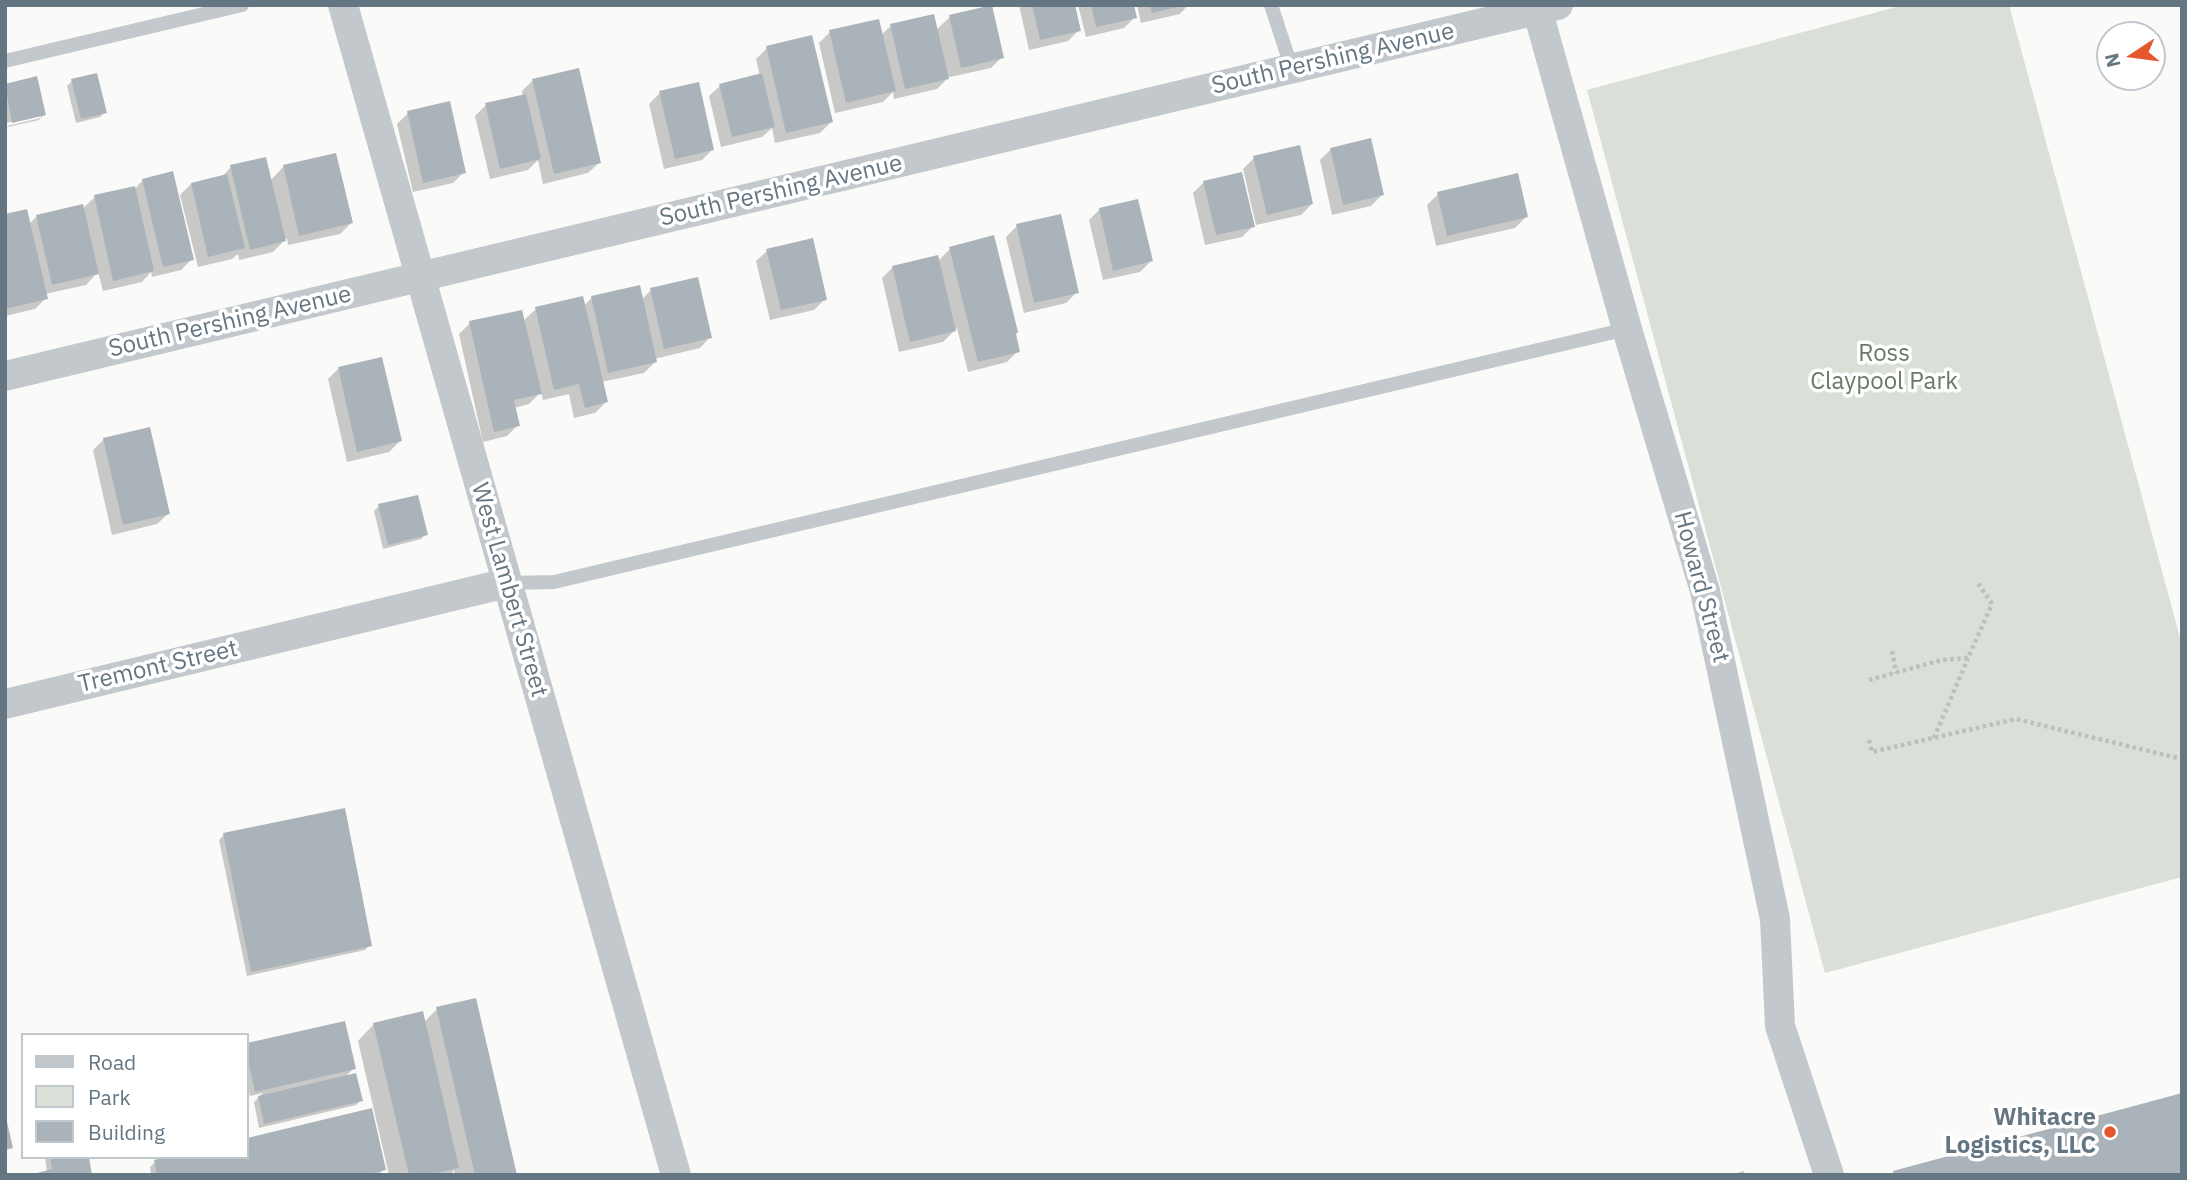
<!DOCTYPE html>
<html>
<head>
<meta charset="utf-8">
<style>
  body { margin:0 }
  #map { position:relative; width:2187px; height:1180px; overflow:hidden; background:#fafaf8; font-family:"IBM Plex Sans",sans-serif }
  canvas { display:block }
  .frame { position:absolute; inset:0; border:7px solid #657683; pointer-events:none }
  .legend { position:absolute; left:21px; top:1033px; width:228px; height:126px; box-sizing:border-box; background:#fff; border:2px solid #c1c8cd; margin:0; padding:9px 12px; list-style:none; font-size:21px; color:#657683 }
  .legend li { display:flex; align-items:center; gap:14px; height:35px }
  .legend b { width:35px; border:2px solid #c1c8cd }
  .north { position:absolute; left:2096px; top:21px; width:70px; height:70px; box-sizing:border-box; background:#fff; border:2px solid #c1c8cd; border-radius:50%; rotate:257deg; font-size:19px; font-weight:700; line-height:28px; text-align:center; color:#657683 }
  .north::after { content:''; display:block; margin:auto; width:24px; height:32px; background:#e4572e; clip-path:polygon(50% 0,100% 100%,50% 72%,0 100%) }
</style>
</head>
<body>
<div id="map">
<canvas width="2187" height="1180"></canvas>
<div class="frame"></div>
<ul class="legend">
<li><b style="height:9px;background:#c3c8cc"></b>Road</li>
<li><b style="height:19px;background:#dadfd7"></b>Park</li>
<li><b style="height:19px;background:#aab3b9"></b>Building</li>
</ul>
<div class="north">N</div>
</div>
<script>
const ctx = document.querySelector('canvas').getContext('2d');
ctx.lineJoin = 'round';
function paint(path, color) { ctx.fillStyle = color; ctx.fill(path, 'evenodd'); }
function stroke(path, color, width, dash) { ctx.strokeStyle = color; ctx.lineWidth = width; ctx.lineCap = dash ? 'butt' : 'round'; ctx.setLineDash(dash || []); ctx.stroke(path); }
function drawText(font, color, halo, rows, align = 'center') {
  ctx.font = font + ' "IBM Plex Sans",sans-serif'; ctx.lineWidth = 7; ctx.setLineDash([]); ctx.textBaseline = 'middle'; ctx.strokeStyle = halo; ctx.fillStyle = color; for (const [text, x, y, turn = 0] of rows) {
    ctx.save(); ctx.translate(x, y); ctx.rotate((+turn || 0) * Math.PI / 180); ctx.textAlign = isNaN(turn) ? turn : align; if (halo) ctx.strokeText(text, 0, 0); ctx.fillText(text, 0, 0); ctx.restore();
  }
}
const green = new Path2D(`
  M1904 5H2009L2182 645V877L1825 973 1587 90Z`);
const shadow = new Path2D(`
  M1019 5H1073L1079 30 1068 41 1029 50Z
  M1078 5H1133L1135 17 1124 28 1086 37Z
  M1137 5H1188L1180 14 1141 23Z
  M950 17 1002 57 991 68 950 77V76L937 89 894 99 893 92 883 102 835 113 819 43 830 32 881 35 891 26 936 30Z
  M767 48 831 122 820 133 775 143 772 128 762 137 721 147 709 96 720 86 760 76 756 59Z
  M36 78 44 115 41 118V115L6 123 5 86Z
  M533 80 599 163 588 173 543 184 538 160 528 170 490 179 475 116 486 105 523 96 522 91Z
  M72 81 105 112 100 117 76 123 67 86Z
  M660 93 713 149 702 160 664 169 649 104Z
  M408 113 464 172 453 183 413 192 397 124Z
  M41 118 39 120 8 127 7 126Z
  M1331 149 1382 195 1371 206 1332 215 1320 160Z
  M1254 158 1312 204 1301 215 1256 225 1243 169Z
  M231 167 270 181 283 167 351 223 340 234 288 245 287 238 273 252 239 260 238 254 232 259 198 267 180 195 191 184 221 178Z
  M143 180 192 259 181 270 152 277 151 272 142 282 103 291 98 272 86 285 45 294 46 298 35 309 5 316V216L29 224 37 216 82 209 95 197 134 190Z
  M1204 182 1253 226 1242 237 1205 245 1193 193Z
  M1438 194 1526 217 1515 228 1436 246 1427 205Z
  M1100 209 1151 261 1140 272 1103 280 1089 220Z
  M1017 226 1077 292 1066 303 1024 313 1006 237Z
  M950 249 1014 334 1018 351 1007 362 968 372 957 328 943 342 899 352 882 278 893 267 938 261Z
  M767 251 825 299 814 310 770 320 756 261Z
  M651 290 710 337 700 348 654 359 655 362 644 373 601 382 606 402 595 413 574 418 569 394 543 400 541 392 529 404 514 408 518 425 507 436 483 442 459 334 470 323 523 321 536 309 584 306 592 297 642 299Z
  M339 368 400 441 389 452 347 462 328 379Z
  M104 439 168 514 157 524 112 535 93 450Z
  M379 506 426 534 421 539 383 549 374 511Z
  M224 835 370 945 365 950 247 976 219 840Z
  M437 1009 515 1175H455L454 1170 450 1175H389L358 1041 374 1024 424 1022Z
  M344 1023 354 1068 344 1078 361 1100 356 1105 259 1128 254 1102 263 1093 250 1096 247 1081V1045Z
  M370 1110 384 1169 379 1174 151 1175 150 1167 155 1162 247 1157V1140Z
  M45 1157H87L90 1175H30L47 1172Z
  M1744 1171 1745 1175H1729Z`);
const building = new Path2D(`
  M992 5 1004 58 961 68 949 15Z
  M1032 5H1075L1081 31 1040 40Z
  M1091 5H1134L1137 18 1096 27Z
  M1150 5H1181V6L1152 13Z
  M934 14 949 79 905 89 890 24Z
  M879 19 896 91 846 103 829 30Z
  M812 35 833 122 786 133 766 46Z
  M579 68 601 163 554 174 532 79Z
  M97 73 107 113 81 119 71 79Z
  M762 73 775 127 732 137 719 84Z
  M37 76 46 115 12 123 5 84Z
  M699 82 714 150 675 159 659 91Z
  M526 94 541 159 500 169 485 103Z
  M450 101 466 173 423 183 407 111Z
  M1371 138 1384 195 1343 205 1330 148Z
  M1300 145 1313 204 1267 215 1253 156Z
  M336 153 353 223 299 236 283 165Z
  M266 157 286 241 250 250 230 165Z
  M173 171 194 260 163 267 142 179Z
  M1242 172 1255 227 1216 235 1203 181Z
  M1518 173 1528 217 1447 236 1437 192Z
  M227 174 245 248 208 257 191 183Z
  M135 186 154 271 113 281 94 195Z
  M1138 199 1153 261 1113 271 1099 208Z
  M83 204 99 274 52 285 36 215Z
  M27 209 48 299 5 309V214Z
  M1061 214 1079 293 1034 303 1016 224Z
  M994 235 1018 332 1016 334 1020 352 978 362 949 247Z
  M813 238 827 300 781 310 766 249Z
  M938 255 956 331 910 342 892 266Z
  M698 277 712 338 664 349 650 288Z
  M640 285 657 362 608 373 591 296Z
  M583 296 608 402 585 408 579 384 554 390 535 307Z
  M522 310 542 394 514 400 520 426 494 432 469 321Z
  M382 357 402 441 357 452 338 367Z
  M150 427 170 514 123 525 103 438Z
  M418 495 428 535 388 545 378 504Z
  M345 808 372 946 251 972 223 833Z
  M476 998 517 1175H475L436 1007Z
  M423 1011 459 1168 428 1175H409L373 1023Z
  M345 1021 356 1069 255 1092 247 1056V1043Z
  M356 1073 363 1101 264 1124 258 1096Z
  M2182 1093V1175H1894L1893 1171Z
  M372 1108 386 1170 365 1175H157L154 1160 166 1157H247V1138Z
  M5 1113 13 1148 5 1150Z
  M50 1157H89L92 1175H30L52 1169Z`);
const path = new Path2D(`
  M1892 651 1896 673
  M1869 680 1942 660 1968 658 1992 604 1978 583
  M1934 738 1968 658
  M1869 740 1872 752 2016 719 2182 759`);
const lane = new Path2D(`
  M1271 5 1292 69
  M5 61 242 5
  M507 583 554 582 1627 329`);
const street = new Path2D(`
  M343 5 676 1175
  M1536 5 1627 329 1705 591 1775 919 1780 1026 1829 1175
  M5 376 1558 5
  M5 704 507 583`);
const markers = [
  [2110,1132,7,"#e4572e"]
];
const streetNames = [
  ["South Pershing Avenue",1333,59,-13],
  ["South Pershing Avenue",781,191,-13],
  ["South Pershing Avenue",230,322,-13],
  ["Howard Street",1701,587,75],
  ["West Lambert Street",509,590,74],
  ["Tremont Street",158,667,-13]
];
const parkNames = [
  ["Ross",1884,354],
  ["Claypool Park",1884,382]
];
const poiNames = [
  ["Whitacre",2096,1118],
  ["Logistics, LLC",2096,1146]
];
paint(green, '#dadfd7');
paint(shadow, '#0003');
paint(building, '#aab3b9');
stroke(path, '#bbbfc2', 4.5, [3.5, 3.5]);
stroke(lane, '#c3c8cc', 14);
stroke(street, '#c3c8cc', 30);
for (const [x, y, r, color] of markers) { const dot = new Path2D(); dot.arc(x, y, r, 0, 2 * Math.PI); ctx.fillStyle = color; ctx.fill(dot); stroke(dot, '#fff', 2.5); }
drawText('24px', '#657683', '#fff', streetNames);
drawText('24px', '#687a64', '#fff', parkNames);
drawText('bold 24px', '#657683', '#fff', poiNames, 'right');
</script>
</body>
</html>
